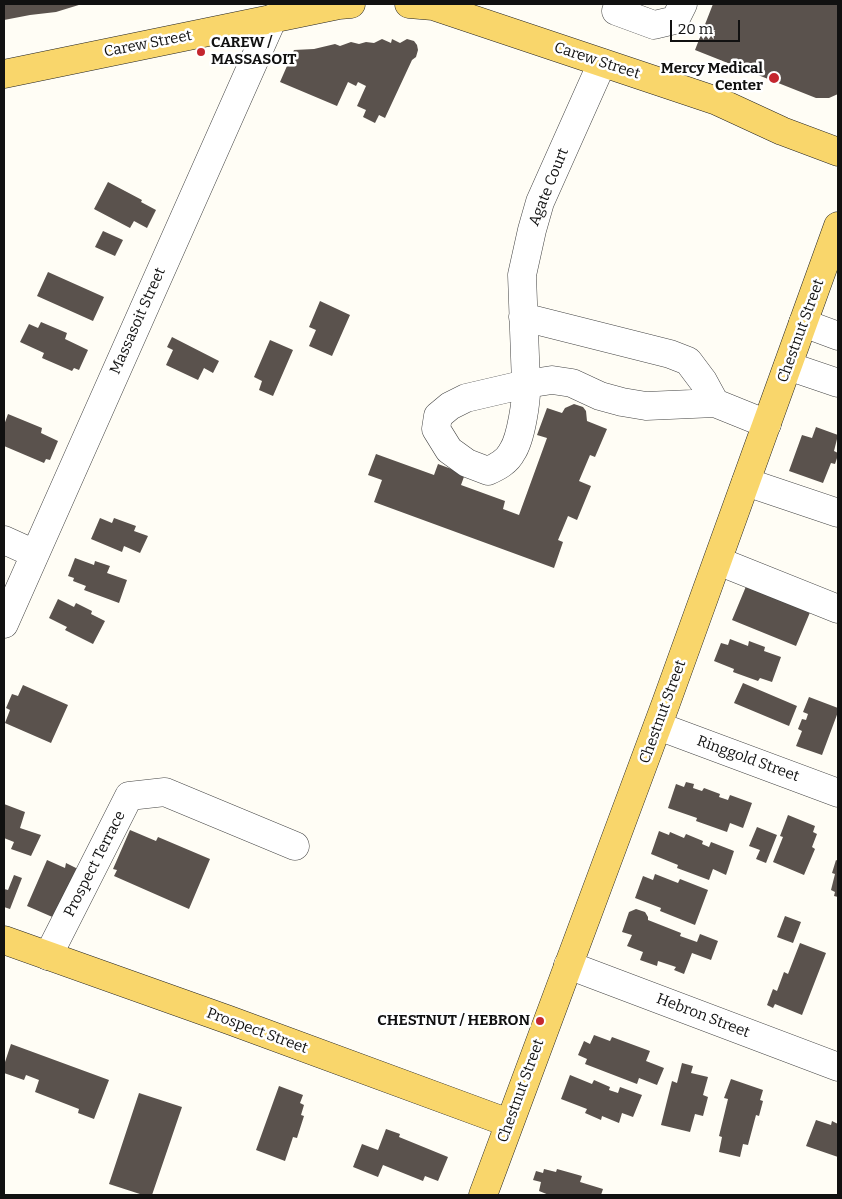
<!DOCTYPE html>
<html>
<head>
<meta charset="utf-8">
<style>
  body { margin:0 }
  #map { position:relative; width:842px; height:1199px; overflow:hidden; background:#fffdf5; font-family:Bitter,serif }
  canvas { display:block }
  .frame { position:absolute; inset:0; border:5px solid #111; pointer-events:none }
  .scale { position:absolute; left:670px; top:20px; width:70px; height:22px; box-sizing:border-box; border:2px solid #111; border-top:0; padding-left:6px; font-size:15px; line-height:18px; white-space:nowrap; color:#111; -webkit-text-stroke:4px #fff; paint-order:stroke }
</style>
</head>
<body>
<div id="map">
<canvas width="842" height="1199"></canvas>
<div class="frame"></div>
<div class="scale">20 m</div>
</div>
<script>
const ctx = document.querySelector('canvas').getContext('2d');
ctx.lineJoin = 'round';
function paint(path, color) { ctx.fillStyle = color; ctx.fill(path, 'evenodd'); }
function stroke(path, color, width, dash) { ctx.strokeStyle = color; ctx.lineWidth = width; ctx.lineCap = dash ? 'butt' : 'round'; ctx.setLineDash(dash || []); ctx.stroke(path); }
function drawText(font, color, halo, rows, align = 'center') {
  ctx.font = font + ' Bitter,serif'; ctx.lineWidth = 5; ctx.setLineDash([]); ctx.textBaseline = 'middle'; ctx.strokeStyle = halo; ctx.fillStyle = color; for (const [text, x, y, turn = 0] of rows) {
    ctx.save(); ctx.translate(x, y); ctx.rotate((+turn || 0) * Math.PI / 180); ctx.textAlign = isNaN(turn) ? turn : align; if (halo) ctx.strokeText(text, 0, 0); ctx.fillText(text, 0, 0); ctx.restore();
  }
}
const building = new Path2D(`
  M4 4H82L56 12 30 15 4 20Z
  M713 4H838V94L829 98H816L695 50Z
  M382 39 391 43 392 39 400 43 407 39 414 41 417 45 418 50 416 57 412 60 385 118 379 115 375 123 363 117 366 110 357 106 366 86 358 82 356 86 348 82 337 106 280 82 294 50 314 49 335 44 340 46 351 42 359 44 366 42 374 43Z
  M108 182 142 200 141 202 156 210 147 228 134 221 130 228 94 209Z
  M103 231 123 240 115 256 95 247Z
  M48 272 104 297 93 321 37 296Z
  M320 301 350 315 332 356 309 346 316 330 309 327Z
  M41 322 67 333 65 339 88 350 79 370 74 368 72 371 42 358 44 353 20 342 29 324 38 328Z
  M172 337 219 361 213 373 204 368 198 380 166 365 173 350 167 347Z
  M270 340 293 350 273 396 259 390 262 381 254 377Z
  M574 404 583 407 586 411 587 421 607 429 595 457 590 455 579 481 591 486 577 520 568 516 558 540 563 542 554 568 374 502 382 480 368 475 376 454 434 475 438 464 465 474 461 485 505 501 503 509 519 515 547 438 537 435 547 408 562 413 565 408Z
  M8 414 42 428 41 433 58 441 50 460 46 459 44 463 4 446V425Z
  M816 427 838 435 834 451 838 453V455L835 464 831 463 823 483 789 471 802 435 812 438Z
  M100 518 112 523 114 518 136 526 134 531 148 536 140 553 124 546 122 552 91 539Z
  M75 558 94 565 95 561 110 566 107 573 127 580 119 603 84 590 86 586 73 581 74 578 68 576Z
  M747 584 811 610 796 646 732 620Z
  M58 599 74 607 76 603 92 611 91 614 105 621 93 644 65 630 67 627 49 618Z
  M730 639 748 646 749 641 765 647 764 651 781 657 772 682 760 678 758 681 733 672 734 669 714 661 721 643 728 645Z
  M743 683 797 706 789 726 734 703Z
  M23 685 68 705 51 743 5 723 10 710 6 708 12 694 18 696Z
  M809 697 838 708V712L822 755 796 746 802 731 798 729 802 719 806 720 808 714 803 712Z
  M686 782 694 784 693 788 702 791 704 788 720 794 719 797 728 800 730 795 752 803 743 828 730 823 727 832 696 821 697 818 668 808 676 784 684 787Z
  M4 804 25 812 20 828 41 835 31 856 11 849 14 842 4 838Z
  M788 815 815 826 813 832 817 834 812 847 815 849 804 875 773 862 783 837 780 836Z
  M757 827 777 835 766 863 756 859 760 850 749 846Z
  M130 830 156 841 158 837 210 859 189 909 114 876 117 870 113 869Z
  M659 831 669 835 670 832 684 838 686 834 703 841 702 844 709 847 711 842 734 851 726 875 713 869 709 880 677 868 678 865 651 854Z
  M47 860 65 868 66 863 78 869 57 919 27 906Z
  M836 860 838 861V897L834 896 835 892 831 890 835 874 832 873Z
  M655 874 678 883 680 879 708 890 695 925 660 911 661 908 635 898 643 876 653 880Z
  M14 875 22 878 10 909 4 907V889L8 890Z
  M636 909 645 912 648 917V920L681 933 680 936 697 942 700 934 718 941 711 960 692 953 684 974 674 970 676 967 658 961 657 966 640 960 643 952 627 946 632 935 622 932 629 912Z
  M785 916 801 922 793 943 777 937Z
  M800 943 826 953 802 1015 775 1004 773 1008 767 1005 773 989 777 991 784 972 788 974Z
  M594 1035 610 1041 612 1037 650 1051 646 1061 664 1068 657 1085 639 1078 637 1084 585 1064 587 1059 578 1055 584 1041 590 1044Z
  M11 1044 109 1080 94 1119 78 1113 79 1109 35 1092 39 1080 26 1075 24 1080 4 1073V1065Z
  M682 1063 693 1066 691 1073 708 1077 703 1095 708 1097 703 1116 695 1114 690 1132 661 1125 672 1081 677 1083Z
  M570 1075 592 1084 594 1080 610 1087 609 1090 618 1093 620 1087 642 1095 633 1117 622 1113 619 1123 602 1116 601 1120 585 1113 587 1109 561 1099Z
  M731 1079 763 1090 760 1100 763 1101 759 1116 756 1115 748 1145 743 1144 740 1157 719 1152 722 1137 719 1136 728 1099 724 1098Z
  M279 1086 303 1095 300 1103 304 1105 301 1115 304 1116 297 1138 293 1137 285 1161 256 1150Z
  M139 1093 182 1107 152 1195H143L109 1184Z
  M816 1120 831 1125 832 1121 838 1124V1157L806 1146Z
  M386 1129 400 1134 399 1137 448 1157 438 1181 425 1176 423 1181 383 1165 378 1177 353 1167 362 1144 378 1150Z
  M544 1169 556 1172 557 1169 582 1176 580 1182 603 1189 601 1195H549L539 1191 541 1182 533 1180 536 1171 543 1173Z`);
const minor = new Path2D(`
  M619 4 616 11 654 25 675 20 683 4
  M602 63 540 202 532 230 522 275 526 384C527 399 521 439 512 452 507 462 497 467 488 471L467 463 449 450 436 429 438 416 450 406 466 398 526 384 552 380 572 383 600 396 622 402 646 406 715 403
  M523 317 670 354 688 361 703 381 715 403 767 424
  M803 323 838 336
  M788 366 838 383
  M746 482 838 513
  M4 540 35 554
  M718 561 838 609
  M4 624 273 18
  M658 726 838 793
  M48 956 129 796 165 792 295 846
  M568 965 838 1067`);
const major = new Path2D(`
  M409 4 433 6 717 101 782 131 838 152
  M4 74 339 5 351 4
  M4 940 229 1020 509 1123
  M483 1195 666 703 838 226`);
const markers = [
  [201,52,5,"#c4262e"],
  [774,78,6,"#c4262e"],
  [540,1021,5,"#c4262e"]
];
const poiNames = [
  ["CAREW /",211,43,"left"],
  ["MASSASOIT",211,60,"left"],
  ["Mercy Medical",763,69],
  ["Center",763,86],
  ["CHESTNUT / HEBRON",530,1021]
];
const streetNames = [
  ["Carew Street",148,44,-11],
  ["Carew Street",597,61,18],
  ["Agate Court",549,187,-68],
  ["Massasoit Street",138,321,-66],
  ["Chestnut Street",801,331,-70],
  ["Chestnut Street",663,712,-70],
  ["Ringgold Street",748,759,20],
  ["Prospect Terrace",95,864,-63],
  ["Hebron Street",703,1016,21],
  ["Prospect Street",257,1031,20],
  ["Chestnut Street",521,1091,-70]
];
paint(building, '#5a524d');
stroke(minor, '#444', 29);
stroke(major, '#222', 29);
stroke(minor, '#fff', 28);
stroke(major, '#f9d66b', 28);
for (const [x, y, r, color] of markers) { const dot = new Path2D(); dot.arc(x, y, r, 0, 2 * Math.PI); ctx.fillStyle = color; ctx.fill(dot); stroke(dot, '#fff', 2); }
drawText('bold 15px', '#111', '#fff', poiNames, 'right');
drawText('15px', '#111', '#fff', streetNames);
</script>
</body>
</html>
